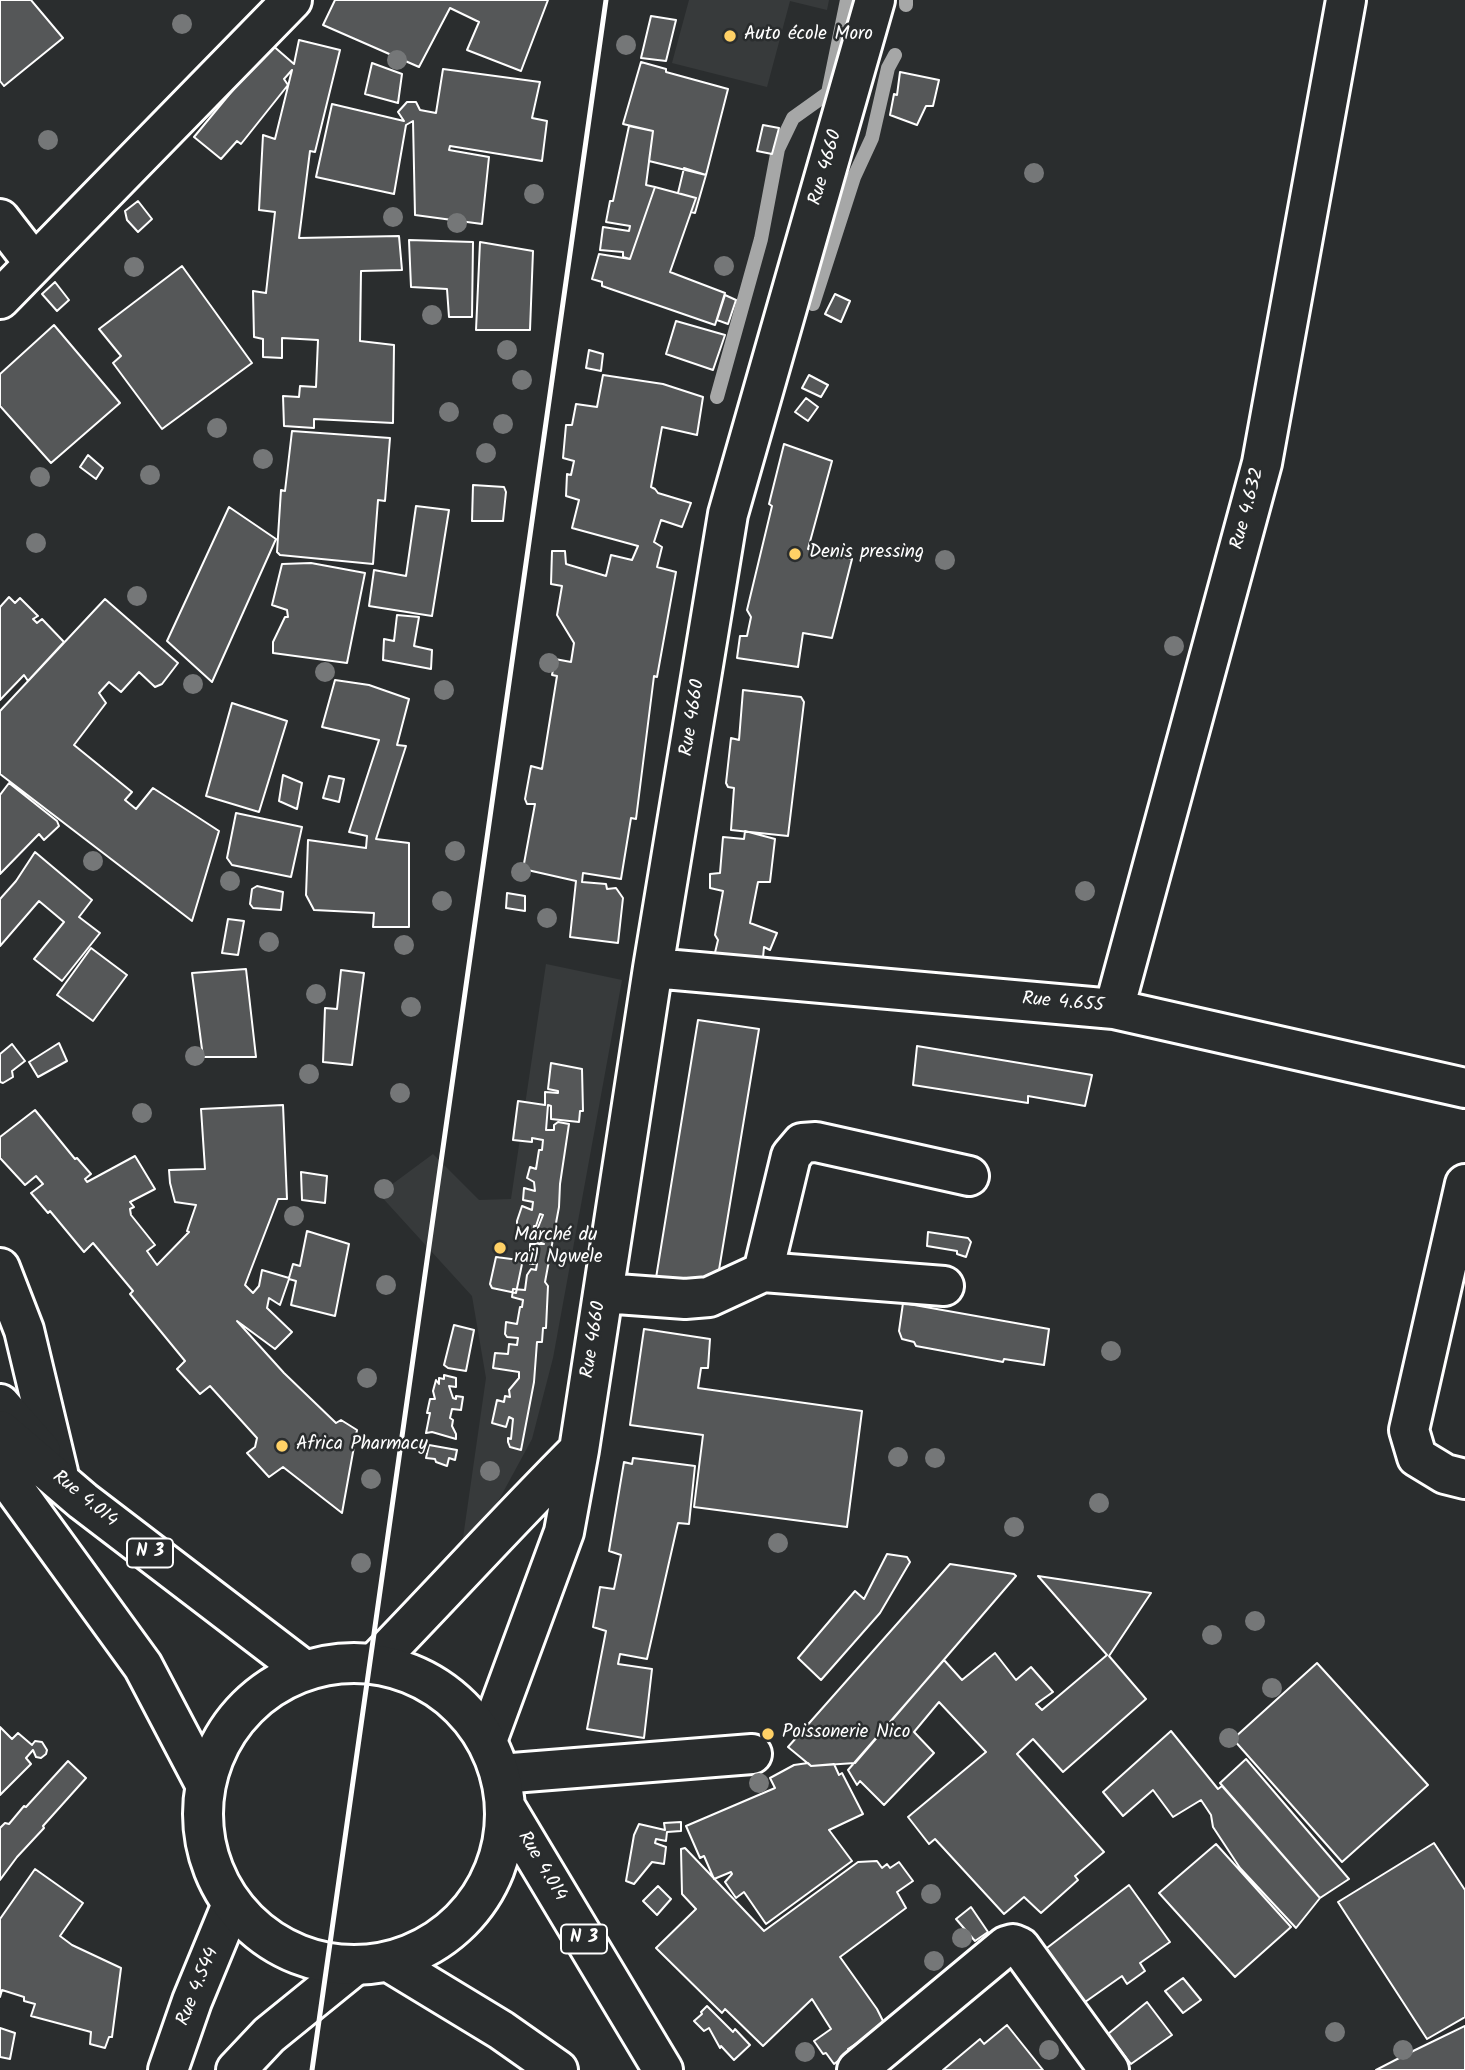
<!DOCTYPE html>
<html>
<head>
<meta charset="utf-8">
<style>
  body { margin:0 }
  canvas { display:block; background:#2a2d2e }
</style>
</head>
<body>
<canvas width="1465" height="2070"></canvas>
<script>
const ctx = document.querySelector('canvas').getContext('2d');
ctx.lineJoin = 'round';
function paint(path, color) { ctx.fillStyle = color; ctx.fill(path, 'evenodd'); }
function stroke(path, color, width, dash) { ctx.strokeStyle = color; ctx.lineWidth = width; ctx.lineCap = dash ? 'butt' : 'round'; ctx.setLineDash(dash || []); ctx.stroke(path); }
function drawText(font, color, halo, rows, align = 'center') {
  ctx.font = font + ' Kalam,sans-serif'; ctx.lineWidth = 5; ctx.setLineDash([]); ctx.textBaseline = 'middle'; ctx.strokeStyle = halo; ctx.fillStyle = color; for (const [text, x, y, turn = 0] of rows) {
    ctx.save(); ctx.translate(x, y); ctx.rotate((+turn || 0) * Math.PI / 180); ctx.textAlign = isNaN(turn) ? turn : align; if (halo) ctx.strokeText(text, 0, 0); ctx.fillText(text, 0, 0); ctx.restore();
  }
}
const built = new Path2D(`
  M689 0H829L827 10 790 1 767 87 672 63Z
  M546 964 622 980 553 1358 532 1439 476 1542 463 1538 486 1378 472 1296 379 1194 433 1154 479 1200 511 1199Z`);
const stream = new Path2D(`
  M906 5V0
  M813 304 854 177 872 138 888 68 895 55
  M717 397 761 239 778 149 793 118 828 93 847 0`);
const building = new Path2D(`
  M0 0H31L63 38 4 86 0 81Z
  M335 0H548L521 71 467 50 479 22 450 8 419 67 323 25Z
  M651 16 676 20 666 61 641 58Z
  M299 40 340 50 315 152 310 151 299 238 399 236 402 270 361 271 360 341 394 345 393 423 314 419V428L284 426 283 396 299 397 300 386 316 387 318 340 282 338V358L263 357V339L254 337 253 291 266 293 275 212 259 210 263 135 275 139 292 70 284 79 288 85 241 144 237 141 221 159 194 137 271 44 294 64Z
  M641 62 666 69V72L728 89 706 175 649 161 653 131 623 124Z
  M372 63 402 74 398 103 365 94Z
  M443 69 540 82 532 118 547 121 542 161 450 146 449 150 489 157 482 224 415 215 413 121 406 125 394 194 316 177 332 104 404 121 398 112 407 102H416L420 110 436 113Z
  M900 72 939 80 933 106H926L917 125 890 115 894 94 897 95Z
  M763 125 779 128 772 154 757 151Z
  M629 126 653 131 646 185 655 187 630 259 623 257V252L600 250 603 227 629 231 630 226 606 222 610 201H613Z
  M684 168 706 175 695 213 691 212 696 198 678 193Z
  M655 187 696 198 670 272 725 293 715 325 602 286V282L592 279 599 254 630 259Z
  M138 201 152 219 138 232 127 220 125 211Z
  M409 240 473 242 472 317H449L447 289 411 287Z
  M480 242 533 251 530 330H476Z
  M182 266 252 363 162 429 113 363 121 356 99 329Z
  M55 282 69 300 57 311 42 294Z
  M835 294 850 301 841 322 825 314Z
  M725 295 736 300 728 324 717 320Z
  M676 321 725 335 713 370 666 354Z
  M54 325 120 403 51 463 0 406V374Z
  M589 350 603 354 601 371 586 368Z
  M603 375 663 384 703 397 697 435 662 427 651 487 655 489 658 493 691 503 682 527 661 520 654 542 662 547 657 567 676 572 657 677 654 676 636 819 631 818 621 879 583 873 582 882 606 884 607 889 616 888 623 898 618 943 570 937 576 881 523 869 535 804H527L525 799 531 766 542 769 557 676 552 675 555 659 571 662 574 643 557 615 562 586 551 584 552 551H565L566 564 606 576 611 555 632 560 638 546 572 528 579 500 566 496 567 474 571 475 574 461 563 458 566 425H572L576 404 597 407Z
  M809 375 828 385 821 397 802 388Z
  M806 398 818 407 808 421 795 412Z
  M292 431 390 438 385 501 378 500 373 564 280 555 277 552 281 490 285 491Z
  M784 444 832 461 808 549 852 559 832 638 803 633 798 667 737 658 740 636H747L751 617 747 610 772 506 769 504Z
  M88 455 103 468 96 479 80 467Z
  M473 485 504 487 506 492 503 521H472Z
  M416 506 449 510 432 616 369 606 374 570 406 576Z
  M229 507 276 539 212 682 167 641Z
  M311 563 365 573 347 663 273 653V642L285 617H288L287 610 272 605 282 564Z
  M9 597 15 603 20 598 38 616 33 619 37 623 42 619 64 642 28 681 24 675 0 700V607Z
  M105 599 178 663 162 684 155 687 139 672 121 692 109 682 99 693 106 703 74 745 132 792 125 800 136 809 153 788 219 831 192 921 0 774V711Z
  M397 615 419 617 414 646 432 650 431 669 383 660 384 639 394 641Z
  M335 680 369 685 409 699 397 745 406 746 376 839 409 843V927H373L374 913 314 910 306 895 308 840 366 848 367 836 349 832 379 740 322 727Z
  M743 690 801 697 804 702 788 836 731 830 734 788 728 787 726 783 731 738 739 740Z
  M232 703 287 721 259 812 206 796Z
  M283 775 302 783 297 809 279 801Z
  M329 776 344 779 339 802 323 798Z
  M9 783 57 821 59 826 44 840 39 834 0 874V795Z
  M236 813 302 827 291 877 232 865 227 858Z
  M745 831 775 839 770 882H758L750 923 777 933 770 950 764 947 762 968 713 961 718 940 715 935 723 891 710 888V874L720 873 723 837 744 839Z
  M35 852 92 900 79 917 100 933 62 981 34 959 64 922 39 901 0 946V899L16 881Z
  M257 886 283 892 281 910 253 908 250 904 252 889Z
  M507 893 525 896V911L506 908Z
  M228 919 244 921 238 955 222 953Z
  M91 948 127 975 93 1021 57 995Z
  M246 969 256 1057H203L192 973Z
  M341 970 364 973 352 1065 323 1062 325 1008 337 1009Z
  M698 1020 759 1029 717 1282 678 1278 677 1281 656 1278Z
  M59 1043 67 1061 38 1077 29 1062Z
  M12 1044 25 1061 12 1071 13 1077 3 1083 0 1082V1054Z
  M917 1046 1092 1075 1085 1106 1028 1096V1103L913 1085Z
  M551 1063 582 1069 583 1111H580L579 1122 551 1119V1106L548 1105 546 1130H554V1125L558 1122 569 1124 560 1184 559 1207 545 1282 548 1286 546 1328H543L542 1342H537L534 1382 521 1450 510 1447 508 1442V1438L511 1439 513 1419 509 1417 506 1427 492 1423 497 1400 504 1402 505 1396 510 1397 509 1390 519 1378V1372L493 1368 495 1353 508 1354 509 1344 517 1345 518 1338 507 1337 505 1334 506 1322 517 1324 520 1307H522L523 1300 512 1297 513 1289 525 1290 527 1275 531 1269 536 1270 537 1264H530V1244H544L533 1240 543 1215 540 1214 536 1226H534L533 1235 517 1233V1221L522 1206 532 1210 533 1202 523 1200 524 1188 535 1191 534 1182 527 1178 530 1167 536 1169 539 1150H542L543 1140 532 1138V1142L513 1140 518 1101 545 1105V1092L558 1093V1091L548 1089Z
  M283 1105 287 1199H278L245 1285 253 1293 259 1286 262 1270 289 1278 293 1264 300 1266 307 1231 349 1244 335 1316 291 1305 296 1281 289 1279 280 1305 269 1298 267 1308 292 1332 275 1349 237 1321 284 1373 336 1423 341 1420 357 1430 342 1513 283 1467 269 1477 247 1453 255 1447 257 1438 210 1386 200 1394 177 1369 185 1361 130 1294 133 1291 93 1243 84 1252 50 1211 48 1213 31 1193 43 1184 36 1176 25 1185 0 1158V1137L35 1110 75 1159 77 1158 91 1174 85 1179 87 1182 135 1156 155 1189 130 1202 134 1207 130 1209 131 1215 155 1245 147 1251 157 1265 189 1232 187 1231 196 1205 175 1202 170 1183 169 1170 205 1169 201 1109Z
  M301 1172 327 1176 325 1203 302 1200Z
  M928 1232 968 1238 971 1242 966 1257 957 1254V1251L927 1246Z
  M496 1257 519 1260 522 1264 516 1293 492 1288 490 1284Z
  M903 1303 1049 1329 1044 1365 1004 1359 1003 1362 916 1346 914 1342 902 1339 899 1331Z
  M454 1325 474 1330 466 1371 448 1368 444 1365Z
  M644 1329 710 1339 708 1368H701L698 1388 862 1411 847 1527 694 1507 703 1435 630 1425Z
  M444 1375 456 1378V1387L449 1386 453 1398 456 1399V1396L463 1397 461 1410 452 1409 450 1418 453 1420 452 1426 456 1434V1439L432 1432 426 1433 430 1413H427L430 1399H435L433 1391 436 1380 439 1384V1378L444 1379Z
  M429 1445 457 1450 455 1460 449 1458 447 1466 436 1462 435 1459 426 1458Z
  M633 1458 695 1466 689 1524 678 1523 647 1659 620 1654 618 1664 652 1669 644 1738 587 1729 606 1631 593 1627 600 1587 614 1589 621 1555 609 1551 624 1462 632 1464Z
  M887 1554 907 1557 910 1562 880 1613 821 1680 798 1658 855 1591 864 1599Z
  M950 1564 1014 1574 1016 1576 855 1763 811 1766 788 1747Z
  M1038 1576 1151 1593 1109 1656 1146 1699 1063 1772 1033 1739 1017 1754 1104 1852 1075 1876 1078 1880 1041 1913 1024 1897 1004 1914 935 1839 929 1844 908 1817 986 1752 939 1702 914 1732 934 1753 884 1805 860 1781 857 1785 848 1770 944 1660 962 1680 995 1653 1016 1680 1031 1667 1053 1692 1036 1704 1042 1710 1107 1655Z
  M1317 1663 1428 1785 1342 1862 1233 1739Z
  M0 1727 12 1739 18 1733 32 1745 35 1741 42 1742 47 1750 46 1754 41 1758 36 1757 33 1750 26 1758 31 1764 0 1795Z
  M1171 1731 1218 1789 1222 1786 1320 1898 1296 1928 1240 1868 1213 1827 1211 1815 1201 1800 1173 1817 1153 1790 1123 1816 1103 1792Z
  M1246 1759 1349 1879 1320 1898 1220 1783Z
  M68 1761 86 1778 43 1826 44 1828 17 1857 0 1880V1828L5 1823 9 1824 24 1806 26 1807Z
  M808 1763 811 1766 834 1764 839 1775 842 1773 863 1814 829 1830 852 1861 766 1924 744 1892 736 1898 725 1882 732 1874 731 1872 714 1879 704 1856 700 1858 686 1826 775 1788 770 1778 794 1765Z
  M681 1822V1831L667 1832 666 1841 656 1839 655 1843 666 1847 664 1864 652 1862 634 1884 626 1881 634 1835 639 1824 665 1830 664 1823Z
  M1434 1843 1465 1890V2017L1427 2039 1338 1902Z
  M1216 1844 1291 1927 1235 1977 1159 1893Z
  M685 1848 764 1931 858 1862 877 1861 882 1868 887 1864 890 1868 899 1862 913 1881 897 1892 906 1908 840 1957 877 2009 885 2025 848 2049 850 2052 834 2064 826 2053 823 2054 814 2041 831 2029 812 1999 763 2046 725 2009 722 2013 656 1948 696 1909 682 1894 681 1849Z
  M35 1869 83 1903 60 1936 72 1945 121 1968 112 2037H109L105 2048 90 2044 91 2032 31 2016 35 2004 24 2001V1997L2 1990 0 1997V1919Z
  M1129 1885 1170 1942 1140 1963 1145 1971 1127 1984 1122 1976 1078 2007 1039 1954Z
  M658 1886 671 1899 657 1915 643 1901Z
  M971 1907 988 1932 975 1941 956 1919Z
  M1183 1978 1201 2000 1183 2013 1165 1991Z
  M1147 2002 1172 2035 1131 2064 1108 2034Z
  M707 2006 733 2032 735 2029 750 2045 734 2060 721 2046 720 2048 709 2028 704 2031 694 2021 702 2014 701 2012Z
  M1007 2025 1043 2070H943L980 2039 984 2044Z
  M1465 2026V2070H1376L1409 2053Z
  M0 2028 15 2033 10 2059 0 2057Z`);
const minor = new Path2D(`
  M0 219 34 263
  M0 299 292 0
  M653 968 1114 1009 1465 1088
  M1114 1009 1262 463 1346 0
  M1465 1184 1409 1430 1417 1457 1445 1474 1465 1479
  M0 1268 24 1330 58 1472
  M763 1272 791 1156 802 1143 816 1142 969 1176
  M603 1293 685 1299 709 1297 763 1272 944 1286
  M374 1664C443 1593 509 1520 579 1450
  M487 1741 564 1532 579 1450 653 968 728 514 875 0
  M500 1774 752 1754
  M168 2070 192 2001 232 1904
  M236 2070 269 2035 354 1966
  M857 2070 1006 1946 1013 1944 1020 1947 1109 2070`);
const major = new Path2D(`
  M0 1404 41 1451`);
const highway = new Path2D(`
  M0 1430 83 1501 304 1670
  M0 1469 143 1666 205 1784
  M203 1814a151 151 0 1 1 302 0a151 151 0 1 1-302 0Z
  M506 1808 663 2070
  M389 1962 501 2030 558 2070`);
const rail = new Path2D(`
  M312 2070 606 0`);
const trees = [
  [182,24],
  [626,45],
  [397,60],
  [48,140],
  [1034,173],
  [534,194],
  [393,217],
  [457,223],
  [724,266],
  [134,267],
  [432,315],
  [507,350],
  [522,380],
  [449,412],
  [503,424],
  [217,428],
  [486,453],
  [263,459],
  [150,475],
  [40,477],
  [36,543],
  [945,560],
  [137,596],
  [1174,646],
  [549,663],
  [325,672],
  [193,684],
  [444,690],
  [455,851],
  [93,861],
  [521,872],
  [230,881],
  [1085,891],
  [442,901],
  [547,918],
  [269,942],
  [404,945],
  [316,994],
  [411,1007],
  [195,1056],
  [309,1074],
  [400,1093],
  [142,1113],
  [384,1189],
  [294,1216],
  [386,1285],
  [1111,1351],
  [367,1378],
  [898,1457],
  [935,1458],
  [490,1471],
  [371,1479],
  [1099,1503],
  [1014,1527],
  [778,1543],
  [361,1563],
  [1255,1621],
  [1212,1635],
  [1272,1688],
  [1229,1738],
  [759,1783],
  [931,1894],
  [962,1938],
  [934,1961],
  [1335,2032],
  [1049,2050],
  [1403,2050],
  [805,2052]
];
const markers = [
  [730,36,7,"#ffd166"],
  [795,554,7,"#ffd166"],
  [500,1248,7,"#ffd166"],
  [282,1446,7,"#ffd166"],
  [768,1734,7,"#ffd166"]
];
const shields = [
  [150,1553,46],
  [584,1939,46]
];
const shieldNames = [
  ["N 3",150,1553],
  ["N 3",584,1939]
];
const poiNames = [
  ["Auto école Moro",744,36],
  ["Denis pressing",809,554],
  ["Marché du",514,1237],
  ["rail Ngwele",514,1259],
  ["Africa Pharmacy",296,1446],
  ["Poissonerie Nico",782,1734]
];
const streetNames = [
  ["Rue 4660",827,168,-74],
  ["Rue 4.632",1249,509,-75],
  ["Rue 4660",694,718,-81],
  ["Rue 4.655",1063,1004,5],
  ["Rue 4660",595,1340,-81],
  ["Rue 4.014",84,1500,39],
  ["Rue 4.014",541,1867,59],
  ["Rue 4.544",199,1987,-68]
];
paint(built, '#373a3b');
stroke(stream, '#a6a7a7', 14);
paint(building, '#555758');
stroke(building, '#fff', 2);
stroke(minor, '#fff', 44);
stroke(major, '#fff', 44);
stroke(highway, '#fff', 44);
stroke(minor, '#2a2d2e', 38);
stroke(major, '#2a2d2e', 38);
stroke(highway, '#2a2d2e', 38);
stroke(rail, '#fff', 5);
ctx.fillStyle = '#757778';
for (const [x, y] of trees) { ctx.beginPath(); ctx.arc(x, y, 10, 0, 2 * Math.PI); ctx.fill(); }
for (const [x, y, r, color] of markers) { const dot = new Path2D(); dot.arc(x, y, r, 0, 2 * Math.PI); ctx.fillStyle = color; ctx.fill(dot); stroke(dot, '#2a2d2e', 2.5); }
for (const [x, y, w] of shields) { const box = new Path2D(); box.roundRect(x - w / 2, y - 14.5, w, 29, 5); ctx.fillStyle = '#2a2d2e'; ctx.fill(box); stroke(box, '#fff', 2); }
drawText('bold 18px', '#fff', null, shieldNames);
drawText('19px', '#fff', '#2a2d2e', poiNames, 'left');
drawText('19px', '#fff', '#2a2d2e', streetNames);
</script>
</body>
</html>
